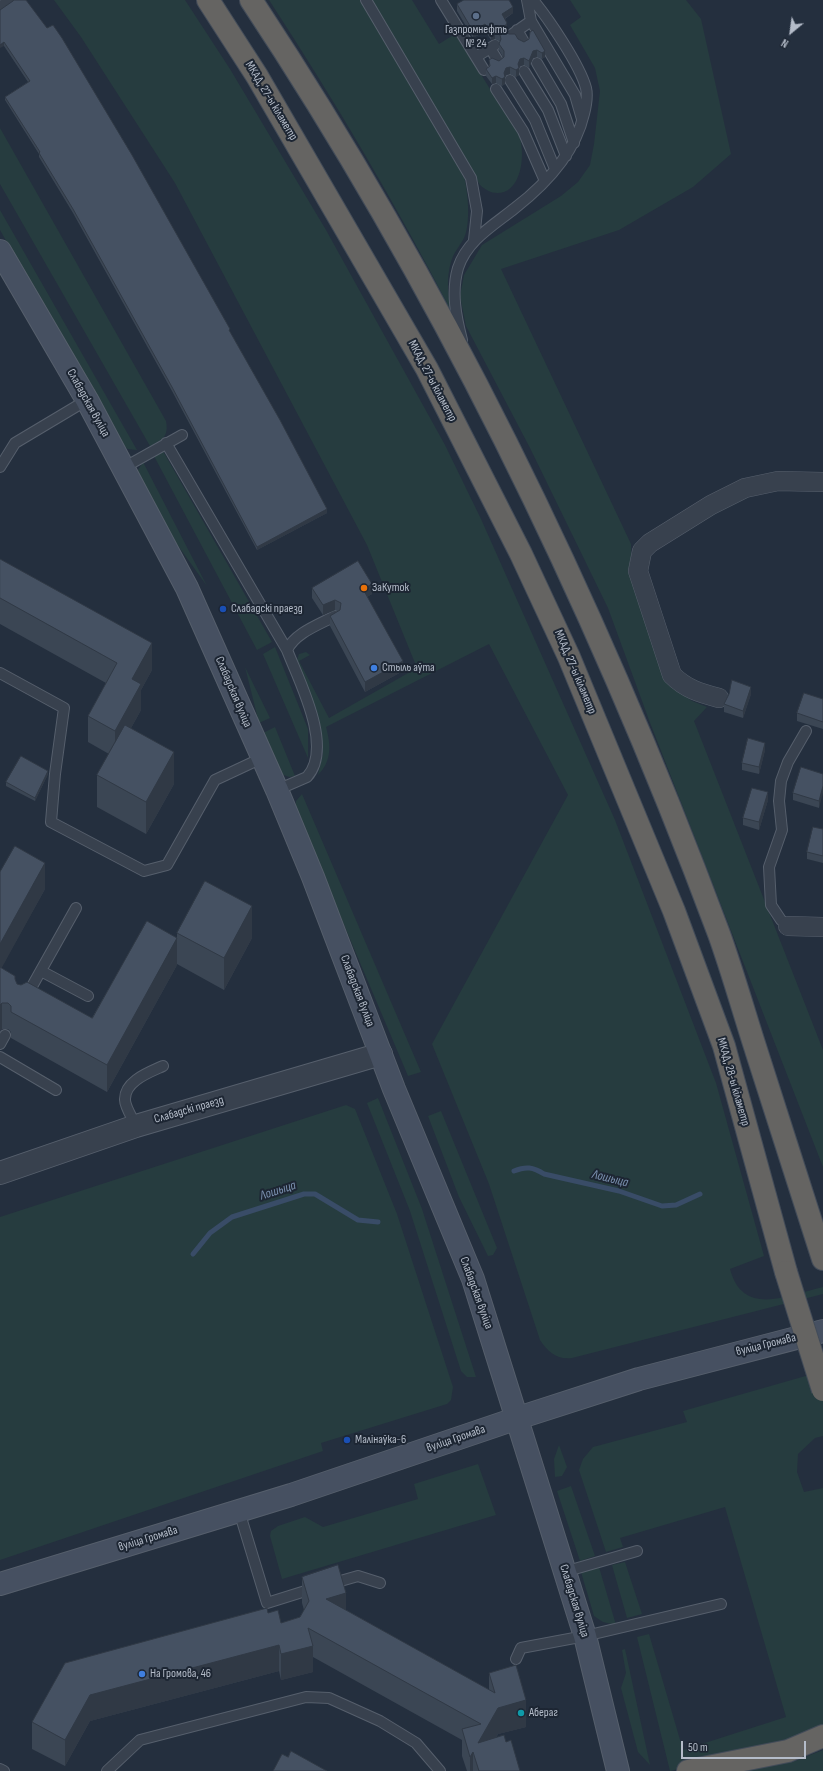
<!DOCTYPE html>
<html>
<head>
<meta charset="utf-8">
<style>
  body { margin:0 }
  #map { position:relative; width:823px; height:1771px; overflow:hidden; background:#242f3e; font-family:"Sofia Sans Condensed",sans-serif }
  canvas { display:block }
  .north { position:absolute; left:771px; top:12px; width:40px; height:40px; -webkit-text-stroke:3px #1d2633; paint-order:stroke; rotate:209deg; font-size:11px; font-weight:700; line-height:16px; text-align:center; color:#b4bcc9 }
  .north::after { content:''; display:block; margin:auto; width:14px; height:18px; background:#b4bcc9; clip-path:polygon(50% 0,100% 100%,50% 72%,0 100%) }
  .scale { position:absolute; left:681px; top:1741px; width:125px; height:18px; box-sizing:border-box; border:2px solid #b4bcc9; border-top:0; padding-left:5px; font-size:12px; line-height:14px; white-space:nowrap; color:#b4bcc9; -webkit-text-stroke:3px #1d2633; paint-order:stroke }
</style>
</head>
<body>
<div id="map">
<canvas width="823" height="1771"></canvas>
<div class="north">N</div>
<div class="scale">50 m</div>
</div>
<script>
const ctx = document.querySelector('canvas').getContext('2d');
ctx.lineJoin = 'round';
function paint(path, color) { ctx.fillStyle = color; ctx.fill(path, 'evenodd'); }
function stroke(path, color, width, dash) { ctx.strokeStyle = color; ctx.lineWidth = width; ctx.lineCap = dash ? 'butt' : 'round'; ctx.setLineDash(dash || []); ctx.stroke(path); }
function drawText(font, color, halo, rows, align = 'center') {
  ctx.font = font + ' "Sofia Sans Condensed",sans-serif'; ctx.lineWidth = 4; ctx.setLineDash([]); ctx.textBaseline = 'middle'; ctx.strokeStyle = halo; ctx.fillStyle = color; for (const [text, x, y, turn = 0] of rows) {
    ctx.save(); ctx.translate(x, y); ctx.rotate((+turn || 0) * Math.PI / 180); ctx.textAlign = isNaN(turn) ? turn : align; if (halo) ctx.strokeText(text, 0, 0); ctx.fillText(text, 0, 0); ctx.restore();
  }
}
const green = new Path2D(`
  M54 0H185L230 69 326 230 445 445 481 519 615 820 716 1083 764 1256 730 1269C743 1318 788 1295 823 1287V1294L572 1358C557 1360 548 1352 540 1340L489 1184 432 1044 568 795 489 644 326 727C331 745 332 761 318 775L323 753 320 737 297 660 299 654 306 652 310 655 299 661 329 718 417 668 367 545 175 183 81 37Z
  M269 0H361L464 177C468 191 471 224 464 238 460 246 453 253 451 262 446 279 448 294 451 311 396 204 335 101 269 0Z
  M370 0H412L439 44 455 34C470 57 485 80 499 104 506 113 515 124 519 135 525 151 523 185 504 192 494 195 487 191 480 185Z
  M570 0H686L701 19 731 154 693 187 619 230 501 269 631 544 632 575 668 684 692 701 707 707 694 721 823 1050V1167L649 720 608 608 530 448 466 326 460 296 464 275 482 245 561 196 578 182 590 165 594 144 600 91 595 68 570 25 581 17Z
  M0 128 166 421C169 437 162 440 150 446L0 184Z
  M0 210 137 450 128 449 121 444 0 230Z
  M163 451 272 642 257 650 154 456Z
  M143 462 207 586 171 536 138 475V470Z
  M275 647 308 729V758L263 654Z
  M245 667 270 718 259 723Z
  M275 727 295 776 289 777 281 774 263 733Z
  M302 794 421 1072 408 1076 295 809 296 801Z
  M378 1098 422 1209 476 1377H467L461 1371 410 1211 367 1103Z
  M346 1105 355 1109 397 1214 453 1387 451 1400 447 1404 321 1443 323 1451 0 1560V1217Z
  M441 1111 497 1248 493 1255 488 1256 459 1197 428 1116Z
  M823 1371V1436L815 1438 798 1454 797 1472 804 1492 823 1488V1727L787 1745 670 1771 637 1637 649 1634 683 1750 786 1717 725 1507 620 1538 623 1547 606 1552 579 1470 583 1459 593 1447 687 1422 683 1411Z
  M559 1445 567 1467 562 1476 555 1477 554 1459Z
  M478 1464 496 1515 282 1579 270 1536 271 1531 278 1526 305 1517 323 1527 418 1499 414 1484Z
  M571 1486 595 1556 580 1561 557 1491Z
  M625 1562 642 1614 627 1618 612 1565Z
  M599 1567 616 1625 603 1622 594 1616 581 1572Z
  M625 1649 650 1765 638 1752 621 1688 626 1673 622 1650Z
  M823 1750V1771H742L795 1761Z`);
const stream = new Path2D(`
  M514 1171C526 1166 533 1167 544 1174L619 1191 662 1206 676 1205 700 1194
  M193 1254 210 1233 232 1217 304 1194H315L358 1220 378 1222`);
const service = new Path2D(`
  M366 0 471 178 477 211 474 240
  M441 0 484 70
  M527 0 531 21 575 95 582 119
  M0 7 9 0
  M517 30 524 42
  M511 35 531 21
  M490 48 498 61
  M476 57 495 45
  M537 63 561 104 574 143
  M524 71 548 110 566 156
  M510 80 535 120 555 169
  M496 89 523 131 545 181
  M462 340C456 317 451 292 458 268 467 240 494 225 515 208 546 184 575 153 584 114 586 106 588 96 586 88 580 65 548 18 533 0
  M166 443 287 650
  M0 467 15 443 87 400
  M123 468 182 435
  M0 673 64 708 55 774 51 822 144 871 167 865 215 780 262 758
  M277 790 307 777C334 747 299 681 287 650 295 633 318 625 335 616
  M788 926 781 920 771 905 769 867 782 830 779 801 781 781 788 762 806 731
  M41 971 88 996
  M26 997 76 908
  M0 1044 5 1035
  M0 1057 56 1090
  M136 1126C133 1119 125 1107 125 1100 124 1081 150 1072 163 1066
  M239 1511 267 1603 315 1588
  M564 1572 637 1551
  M330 1584 358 1576 380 1583
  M516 1659 521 1648 585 1636 721 1604
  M0 1769 4 1771
  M107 1771 140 1740 306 1697 329 1698 380 1721 416 1743 440 1771`);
const minor = new Path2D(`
  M719 698C700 693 686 689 672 675L638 571 642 551 650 543 711 505 745 488 778 481 823 482
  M788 926 823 927`);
const tertiary = new Path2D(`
  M0 1173 136 1126 381 1054`);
const secondary = new Path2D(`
  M0 251 87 400 187 588 277 790 313 877 394 1089 473 1279 585 1636 618 1771
  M0 1584 291 1495 518 1418 639 1379 823 1331`);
const trunk = new Path2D(`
  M208 0 257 76 427 369 521 554 569 657 674 911 724 1046 786 1272
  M251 0C444 291 597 607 719 934 733 973 744 1013 757 1053 779 1122 801 1190 823 1259
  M688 1771 788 1751 823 1736`);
const trunkBridge = new Path2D(`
  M786 1272 823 1390`);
const wall = new Path2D(`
  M457 4 513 13 505 19 507 30 506 32 509 34 524 42 529 39 530 32 545 57 542 59 537 57 533 58 529 68 524 65 520 66 519 69V75L516 77 510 74 506 75 505 78V84L502 86 496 83 492 84 486 76V69L489 67V60L499 61 503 57 499 50V44L500 41 495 39 491 40 485 31 473 38 457 11Z
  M0 10 230 332 327 513 257 550 172 391 73 213 39 157V154L5 100V97L28 82 4 46Z
  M0 559 152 670 141 690V710L131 728 174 784 146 834 97 807V775L109 754 88 742V716L106 683 0 624Z
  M312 588 372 594 367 597 403 671 365 692 330 626V616L338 611 335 610 323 615 312 598Z
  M751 694 743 718 724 712V704Z
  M823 699V729L797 721V713Z
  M765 750 759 774 742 770V763Z
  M48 774 35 801 6 786V782Z
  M823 774 819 808 793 800V793Z
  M768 800 759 830 743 825V818Z
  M823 829V863L807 859V852Z
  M0 872 45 889 1 968 15 980 17 984 92 1018 177 965 107 1092 11 1038V1032L8 1029H2L0 1031Z
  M177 933 252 938 224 990 177 964Z
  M302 1577 346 1610 489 1690V1673L526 1727 498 1734 496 1738 506 1742 520 1771H467L462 1756V1740L313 1657V1672L281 1680 279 1671 90 1721 65 1766 32 1749V1722L268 1613 281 1623 300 1617 304 1610 302 1603Z`);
const shadedWall = new Path2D(`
  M513 7V13L502 20V14Z
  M507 23V30L505 33V26Z
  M485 24V31L473 38V31Z
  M495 32V39L491 40V33Z
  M4 42V46L0 48V45Z
  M537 50V57L533 58 529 68V61L533 51Z
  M545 51V57L542 59V53Z
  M524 58V65L520 66 519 69V75L516 77V70L518 64 520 59Z
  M510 67V74L506 75 505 78V84L502 86V79L504 73 506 68Z
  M496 76V83L492 84V78Z
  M327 509V513L257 550V547Z
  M372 584V594L363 599V589Z
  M335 600V610L323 615V605Z
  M152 643V670L141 690V710L115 757V731L132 679Z
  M403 661V671L365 692V682Z
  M751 687V694L743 718V711Z
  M765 743V750L759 774V767Z
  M174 752V784L146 834V802Z
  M48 771V774L35 801V798Z
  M823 786V793L819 808V801Z
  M768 792V800L759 830V822Z
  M45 863V889L0 971V944Z
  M252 906V938L224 990V958Z
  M177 938V965L107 1092V1065Z
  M2 1003V1029L0 1031V1005Z
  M346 1593V1620L326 1599Z
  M279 1645V1671L90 1721 65 1766V1740L90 1695Z
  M313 1646V1672L281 1680V1654Z
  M526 1700V1727L498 1734 478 1769V1743L498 1708Z
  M473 1752V1771H470V1757Z`);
const building = new Path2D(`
  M14 0H26L47 28 53 25 62 38 132 155 230 329 229 330 280 420 327 509 257 547 172 387 73 209 39 153 40 152 5 97 30 81 4 42 0 45V10L13 1Z
  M464 0H509L513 7 502 14 507 23 505 26V32L509 34H515L518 39 524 42 529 39 530 32 533 30 545 51 542 53 537 50 533 51 529 61 524 58 520 59 518 64 519 68 516 70 510 67 506 68 504 73 505 77 502 79 496 76 492 78 486 69 490 66 489 60 492 58 499 61 504 57V51L499 44 501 39 500 35 495 32 491 33 485 24 473 31 457 4Z
  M0 559 152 643 132 679 141 684 115 731 88 716 117 663 0 598Z
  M358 561 372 584 363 589 403 661 365 682 330 616 340 610 341 603 335 600 323 605 312 588Z
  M732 680 751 687 743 711 724 704 729 694Z
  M804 693 823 699V722L797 713Z
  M125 725 174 752 146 802 97 775Z
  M748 738 765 743 759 767 742 763Z
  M21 756 48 771 35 798 6 782Z
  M801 767 823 774V786L819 801 793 793Z
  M752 788 768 792 759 822 743 818Z
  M813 827 823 829V856L807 852Z
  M15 846 45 863 0 944V872Z
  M205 881 252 906 224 958 177 933Z
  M147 921 177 938 107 1065 11 1012V1006L8 1003H2L0 1005V967L15 976V979L17 984 21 985 27 982 92 1018Z
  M338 1565 346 1593 326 1599 495 1693 489 1673 516 1665 526 1700 498 1708 478 1743 504 1735 506 1742 511 1740 520 1771H479L473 1752 470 1757 462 1729 481 1724 308 1628 313 1646 281 1654 279 1645 90 1695 65 1740 32 1722 65 1663 267 1608 268 1613 278 1610 281 1623 300 1617 309 1601 302 1577Z
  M291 1751 327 1771H273L282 1754 288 1757Z`);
const markers = [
  [476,16,4,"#5c6f8a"],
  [364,588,4,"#e8710a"],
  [223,609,4,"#1a4fb4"],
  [374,668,4,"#3f7fe0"],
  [347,1440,4,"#1a4fb4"],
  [142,1674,4,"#3f7fe0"],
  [521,1713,4,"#0f9aa8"]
];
const poiNames = [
  ["Газпромнефть",476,30,"center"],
  ["№ 24",476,44,"center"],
  ["ЗаКуток",372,588],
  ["Слабадскі праезд",231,609],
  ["Стыль аўта",382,668],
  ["Малінаўка-6",355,1440],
  ["На Громова, 46",150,1674],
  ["Абераг",529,1713]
];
const streetNames = [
  ["МКАД, 27-ы кіламетр",271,101,59],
  ["МКАД, 27-ы кіламетр",432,381,62],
  ["Слабадская вуліца",88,403,61],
  ["МКАД, 27-ы кіламетр",575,672,67],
  ["Слабадская вуліца",233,692,67],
  ["Слабадская вуліца",357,991,69],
  ["МКАД, 28-ы кіламетр",733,1082,74],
  ["Слабадскі праезд",189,1110,-16],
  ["Слабадская вуліца",476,1293,70],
  ["вуліца Громава",766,1345,-14],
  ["вуліца Громава",456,1439,-19],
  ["вуліца Громава",148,1539,-17],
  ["Слабадская вуліца",574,1601,73]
];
const waterNames = [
  ["Лошыца",610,1179,14],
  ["Лошыца",278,1191,-18]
];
paint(green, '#263c3f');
stroke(stream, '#394c67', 5);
stroke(service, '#565f6c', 12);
stroke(minor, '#565f6c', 20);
stroke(tertiary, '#565f6c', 24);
stroke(secondary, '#565f6c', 24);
stroke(trunk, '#434c59', 24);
stroke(service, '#38414e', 10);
stroke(minor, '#38414e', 19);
stroke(tertiary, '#38414e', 22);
stroke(secondary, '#465061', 22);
stroke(trunk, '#656462', 22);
stroke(trunkBridge, '#434c59', 24, []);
stroke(trunkBridge, '#656462', 22);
paint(wall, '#3b4654');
paint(shadedWall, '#303945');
paint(building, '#455162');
stroke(building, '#303945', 1);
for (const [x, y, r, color] of markers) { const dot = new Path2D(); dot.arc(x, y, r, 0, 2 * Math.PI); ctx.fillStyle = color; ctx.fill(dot); stroke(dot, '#1d2633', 1.5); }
drawText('12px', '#b4bcc9', '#1d2633', poiNames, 'left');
drawText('12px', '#b4bcc9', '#1d2633', streetNames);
drawText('italic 13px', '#7c92b1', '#1d2633', waterNames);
</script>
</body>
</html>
